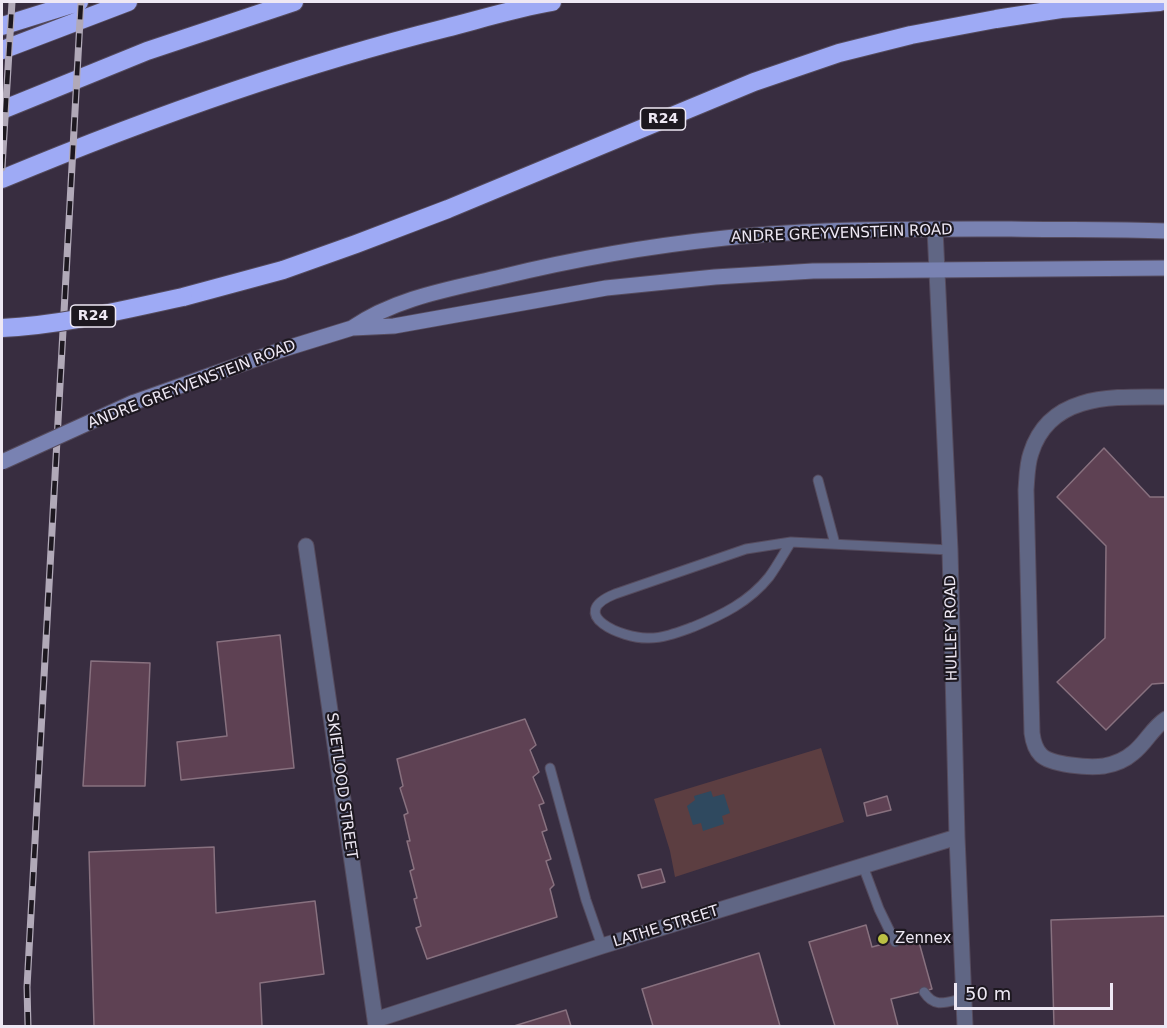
<!DOCTYPE html>
<html>
<head>
<meta charset="utf-8">
<style>
  body { margin:0 }
  #map { position:relative; width:1167px; height:1028px; overflow:hidden; background:#382d40; font-family:"DejaVu Sans",sans-serif }
  canvas { display:block }
  .frame { position:absolute; inset:0; border:3px solid #eee8f4; pointer-events:none }
  .scale { position:absolute; left:954px; top:983px; width:159px; height:27px; box-sizing:border-box; border:3px solid #eee8f4; border-top:0; padding-left:8px; font-size:18px; line-height:21px; white-space:nowrap; color:#eee8f4; -webkit-text-stroke:4px #1d1820; paint-order:stroke }
</style>
</head>
<body>
<div id="map">
<canvas width="1167" height="1028"></canvas>
<div class="frame"></div>
<div class="scale">50 m</div>
</div>
<script>
const ctx = document.querySelector('canvas').getContext('2d');
ctx.lineJoin = 'round';
function paint(path, color) { ctx.fillStyle = color; ctx.fill(path, 'evenodd'); }
function stroke(path, color, width, dash) { ctx.strokeStyle = color; ctx.lineWidth = width; ctx.lineCap = dash ? 'butt' : 'round'; ctx.setLineDash(dash || []); ctx.stroke(path); }
function drawText(font, color, halo, rows, align = 'center') {
  ctx.font = font + ' "DejaVu Sans",sans-serif'; ctx.lineWidth = 4.5; ctx.setLineDash([]); ctx.textBaseline = 'middle'; ctx.strokeStyle = halo; ctx.fillStyle = color; for (const [text, x, y, turn = 0] of rows) {
    ctx.save(); ctx.translate(x, y); ctx.rotate((+turn || 0) * Math.PI / 180); ctx.textAlign = isNaN(turn) ? turn : align; if (halo) ctx.strokeText(text, 0, 0); ctx.fillText(text, 0, 0); ctx.restore();
  }
}
const green = new Path2D(`
  M821 748 844 822 675 877 670 851 654 799Z`);
const water = new Path2D(`
  M711 791 713 797 724 794 730 813 722 816 724 824 703 831 701 823 693 825 687 806 695 800 694 796Z`);
const building = new Path2D(`
  M1104 448 1150 497H1166V683L1152 684 1106 730 1057 682 1105 638 1106 546 1057 497Z
  M280 635 294 768 181 780 177 742 227 736 217 642Z
  M91 661 150 663 145 786H83Z
  M525 719 536 745 530 750 539 772 533 777 544 803 539 805 547 830 542 832 551 859 546 861 554 885 550 889 557 917 427 959 416 928 421 926 414 899 417 898 410 871 414 869 407 841H410L404 815 408 813 400 788 403 786 397 759Z
  M887 796 891 810 867 816 864 803Z
  M214 847 216 913 315 901 324 974 260 983 262 1026H94L89 852Z
  M661 869 665 882 642 888 638 875Z
  M1166 916V1026H1054L1051 920Z
  M866 925 872 947 917 935 932 989 891 999 898 1026H835L809 942Z
  M759 953 780 1026H653L642 989Z
  M566 1010 571 1026H514Z`);
const lane = new Path2D(`
  M818 480 835 544
  M791 542 746 549 615 594C565 614 622 639 649 638 664 638 679 632 693 627 722 615 749 602 769 577 777 566 784 553 791 542L950 550
  M550 768 586 900 602 946
  M863 866 879 909 895 942
  M924 992C935 1009 947 1002 964 998`);
const street = new Path2D(`
  M935 229 950 550 957 837 965 1026
  M1166 397C1115 397 1050 392 1031 453 1027 464 1027 477 1026 490L1032 733C1033 741 1035 749 1041 755 1051 765 1089 768 1104 766 1115 764 1125 760 1133 753 1146 743 1152 728 1166 719
  M306 546 376 1026
  M375 1020 602 946 957 837`);
const secondary = new Path2D(`
  M352 328C395 298 450 289 501 277 574 259 649 246 725 238 819 228 916 229 1011 229 1062 230 1114 229 1166 231
  M132 403 281 350 352 328 394 326 606 288 715 277 813 271 1166 268`);
const highway = new Path2D(`
  M2 26 79 2
  M2 50 128 2
  M2 110 147 51 294 2
  M2 179C146 119 294 66 446 28 481 19 517 8 552 2
  M183 297 283 270 356 244 448 209 754 82 839 53 911 35 996 19 1061 9 1160 2`);
const rail = new Path2D(`
  M2 168 12 2
  M28 1026 27 987 81 2`);
const secondaryBridge = new Path2D(`
  M2 462 132 403`);
const highwayBridge = new Path2D(`
  M2 328C63 325 123 310 183 297`);
const markers = [
  [883,939,6,"#bbc044"]
];
const shields = [
  [663,119,45],
  [93,316,45]
];
const shieldNames = [
  ["R24",663,119],
  ["R24",93,316]
];
const streetNames = [
  ["ANDRE GREYVENSTEIN ROAD",842,234,-2],
  ["ANDRE GREYVENSTEIN ROAD",192,385,-21],
  ["HULLEY ROAD",952,628,-91],
  ["SKIETLOOD STREET",341,786,82],
  ["LATHE STREET",666,927,-17]
];
const poiNames = [
  ["Zennex",895,939]
];
paint(green, '#5c3e41');
paint(water, '#2f495f');
paint(building, '#5e4153');
stroke(building, '#88717f', 1.5);
stroke(lane, '#554b5d', 11);
stroke(street, '#554b5d', 17);
stroke(secondary, '#554b5d', 17);
stroke(highway, '#554b5d', 20);
stroke(lane, '#606684', 9);
stroke(street, '#606684', 15);
stroke(secondary, '#7982b2', 15);
stroke(highway, '#9eaaf5', 18);
stroke(rail, '#b1a9b8', 7);
stroke(rail, '#1d1820', 4.5, [14]);
stroke(secondaryBridge, '#554b5d', 17, []);
stroke(highwayBridge, '#554b5d', 20, []);
stroke(secondaryBridge, '#7982b2', 15);
stroke(highwayBridge, '#9eaaf5', 18);
for (const [x, y, r, color] of markers) { const dot = new Path2D(); dot.arc(x, y, r, 0, 2 * Math.PI); ctx.fillStyle = color; ctx.fill(dot); stroke(dot, '#1d1820', 2); }
for (const [x, y, w] of shields) { const box = new Path2D(); box.roundRect(x - w / 2, y - 11, w, 22, 4.5); ctx.fillStyle = '#1d1820'; ctx.fill(box); stroke(box, '#eee8f4', 1.5); }
drawText('bold 14px', '#eee8f4', null, shieldNames);
drawText('15px', '#eee8f4', '#1d1820', streetNames);
drawText('15px', '#eee8f4', '#1d1820', poiNames, 'left');
</script>
</body>
</html>
